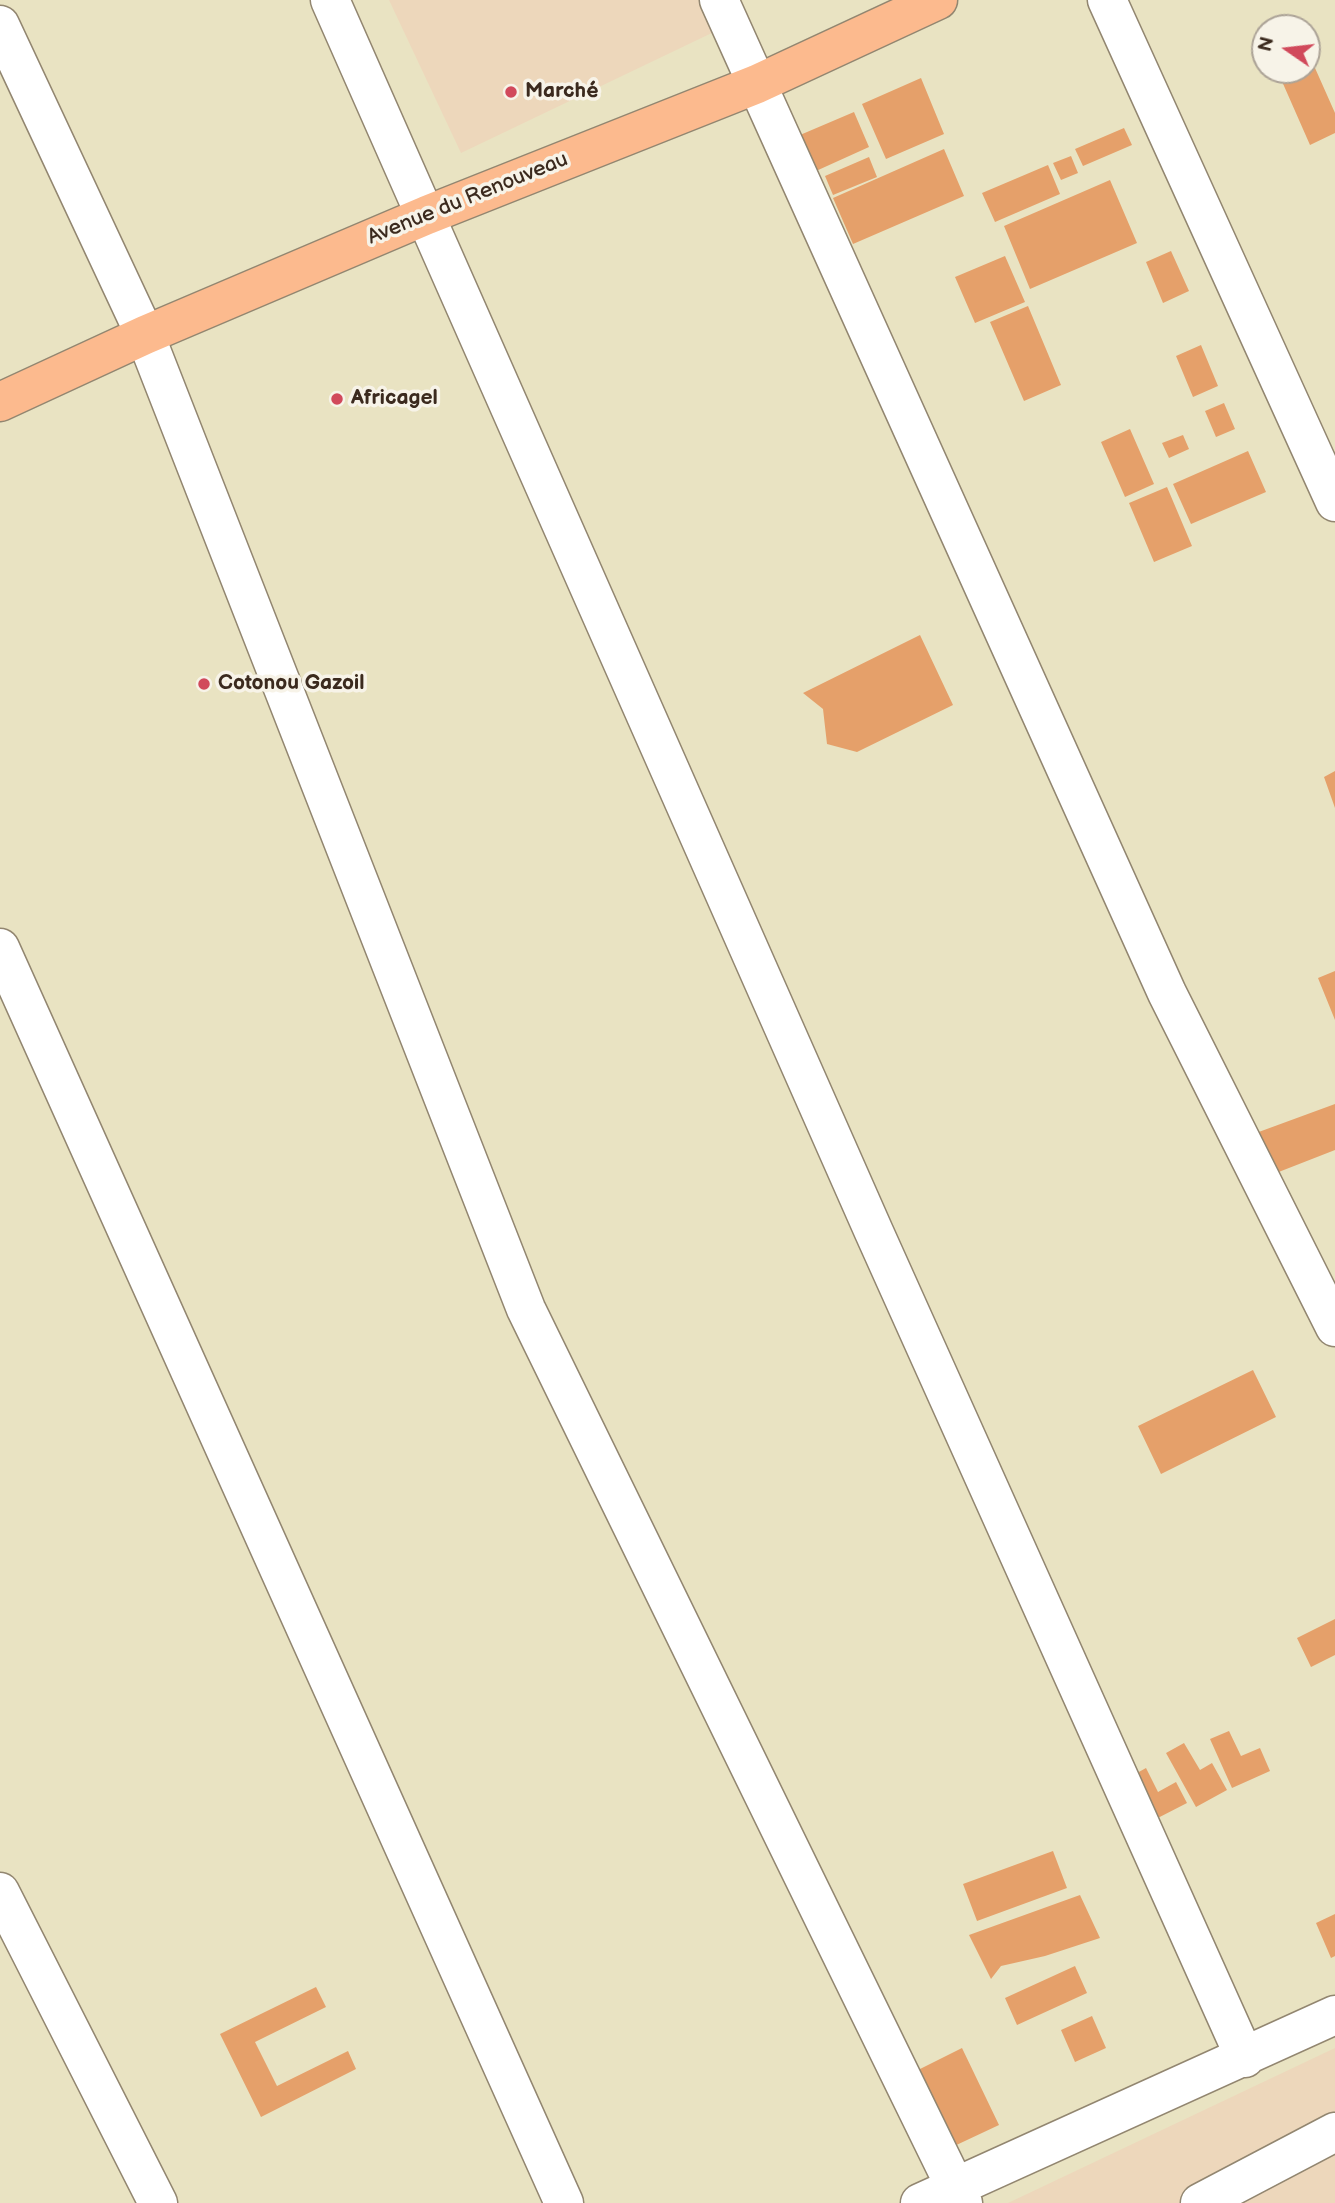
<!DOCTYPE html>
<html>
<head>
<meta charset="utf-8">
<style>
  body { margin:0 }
  #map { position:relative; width:1335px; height:2203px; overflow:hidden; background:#e9e3c2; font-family:"Balsamiq Sans",sans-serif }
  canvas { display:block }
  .north { position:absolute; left:1251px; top:14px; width:70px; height:70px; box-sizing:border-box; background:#f7f3e8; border:2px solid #aca397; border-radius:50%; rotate:284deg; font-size:19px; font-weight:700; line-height:28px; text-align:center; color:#3b2a1e }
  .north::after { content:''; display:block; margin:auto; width:24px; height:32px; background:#d1495b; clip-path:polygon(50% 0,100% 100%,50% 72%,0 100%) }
</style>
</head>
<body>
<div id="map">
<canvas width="1335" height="2203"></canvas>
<div class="north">N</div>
</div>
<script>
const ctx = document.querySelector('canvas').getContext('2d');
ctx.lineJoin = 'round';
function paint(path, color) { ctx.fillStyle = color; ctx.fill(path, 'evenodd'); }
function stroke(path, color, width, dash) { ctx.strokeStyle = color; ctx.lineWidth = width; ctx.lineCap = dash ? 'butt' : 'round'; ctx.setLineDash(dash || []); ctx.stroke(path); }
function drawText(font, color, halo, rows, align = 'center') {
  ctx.font = font + ' "Balsamiq Sans",sans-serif'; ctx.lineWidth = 7; ctx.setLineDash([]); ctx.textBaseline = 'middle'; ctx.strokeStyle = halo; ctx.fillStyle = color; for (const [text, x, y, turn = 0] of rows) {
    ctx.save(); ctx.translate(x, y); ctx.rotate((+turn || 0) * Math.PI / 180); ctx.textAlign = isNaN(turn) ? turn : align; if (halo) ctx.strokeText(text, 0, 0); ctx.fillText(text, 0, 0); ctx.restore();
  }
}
const built = new Path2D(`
  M389 0H701L716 31 461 153Z
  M1335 2048V2203H1008Z`);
const building = new Path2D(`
  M1307 50 1335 113V133L1310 145 1277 70H1307Z
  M921 78 944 134 886 159 862 104Z
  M854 112 869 147 816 171 800 135Z
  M1124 128 1132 145 1083 166 1075 149Z
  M944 149 964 196 853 244 833 198Z
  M1071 156 1078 173 1061 180 1053 163Z
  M869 157 877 177 833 195 825 176Z
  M1048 165 1060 194 995 222 982 193Z
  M1110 180 1137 243 1030 289 1004 226Z
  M1171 251 1189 291 1163 303 1146 262Z
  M1005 256 1025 302 975 323 955 277Z
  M1028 306 1061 385 1024 401 990 322Z
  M1201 345 1218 386 1193 397 1176 356Z
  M1224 403 1235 429 1216 437 1205 411Z
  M1130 429 1154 484 1125 497 1101 442Z
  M1183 435 1189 449 1169 458 1162 443Z
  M1248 451 1266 492 1191 524 1173 484Z
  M1167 487 1192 546 1154 562 1129 503Z
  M920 635 953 705 857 752 827 744 823 709 803 693Z
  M1335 771V808L1324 777Z
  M1335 971V1020L1318 978Z
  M1335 1104V1150L1271 1175 1256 1133Z
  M1253 1370 1276 1417 1161 1474 1138 1426Z
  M1335 1619V1655L1311 1667 1297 1638Z
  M1229 1731 1241 1756 1260 1748 1270 1771 1232 1788 1210 1739Z
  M1184 1743 1200 1770 1212 1763 1227 1790 1196 1807 1166 1753Z
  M1146 1768 1158 1792 1176 1782 1187 1803 1150 1822 1128 1778Z
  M1053 1851 1067 1888 977 1921 963 1884Z
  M1080 1895 1100 1938 1045 1956 1001 1966 991 1979 969 1935Z
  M1335 1914V1956L1331 1958 1316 1923Z
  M1075 1966 1087 1993 1017 2025 1005 1998Z
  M316 1987 326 2007 255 2042 277 2086 348 2051 356 2069 261 2117 220 2034Z
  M1092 2016 1106 2048 1075 2062 1061 2030Z
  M962 2048 999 2125 950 2148 914 2072Z`);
const minor = new Path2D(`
  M330 0 874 1232 1245 2058
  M719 0 1167 993 1335 1327
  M1107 0 1335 502
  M0 25 145 335 526 1309 963 2203
  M0 948 564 2203
  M0 1892 158 2203
  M920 2203 1335 2015
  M1200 2203 1335 2132`);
const major = new Path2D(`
  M0 402 145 335 427 215 757 84 938 0`);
const markers = [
  [511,92,7,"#d1495b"],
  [337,399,7,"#d1495b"],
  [204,684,7,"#d1495b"]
];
const poiNames = [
  ["Marché",525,92],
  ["Africagel",351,399],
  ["Cotonou Gazoil",218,684]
];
const streetNames = [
  ["Avenue du Renouveau",468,199,-22]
];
paint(built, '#edd7bb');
paint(building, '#e5a06a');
stroke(minor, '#928670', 41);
stroke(major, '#928670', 41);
stroke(minor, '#fff', 38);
stroke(major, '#fcba8e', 38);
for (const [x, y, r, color] of markers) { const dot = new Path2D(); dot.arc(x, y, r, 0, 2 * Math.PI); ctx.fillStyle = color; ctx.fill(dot); stroke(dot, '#f7f3e8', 2.5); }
drawText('bold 21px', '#3b2a1e', '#f7f3e8', poiNames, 'left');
drawText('21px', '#3b2a1e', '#f7f3e8', streetNames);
</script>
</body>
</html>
